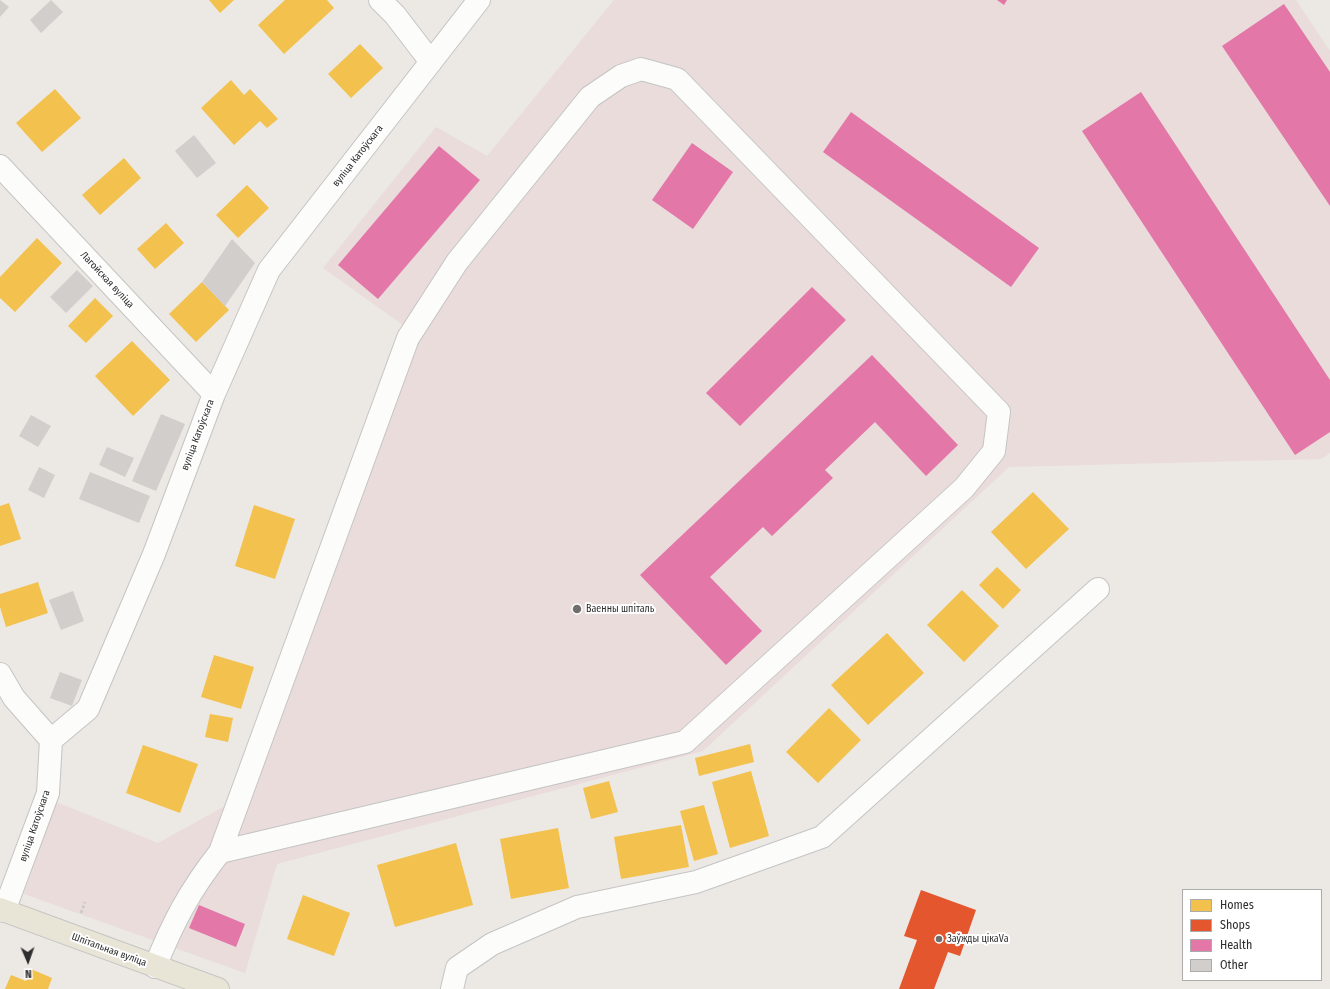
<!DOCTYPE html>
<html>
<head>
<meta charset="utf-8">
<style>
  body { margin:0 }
  #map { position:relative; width:1330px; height:989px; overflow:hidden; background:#ece8e4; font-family:"Fira Sans Condensed",sans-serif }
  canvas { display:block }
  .legend { position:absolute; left:1182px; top:889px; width:140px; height:92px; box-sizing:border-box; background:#fff; border:1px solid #ababab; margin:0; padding:5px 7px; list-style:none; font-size:12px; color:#2e2e2e }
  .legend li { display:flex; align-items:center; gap:8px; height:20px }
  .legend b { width:20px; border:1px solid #ababab }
  .north { position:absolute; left:8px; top:941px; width:40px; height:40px; -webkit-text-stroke:3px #fff; paint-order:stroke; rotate:178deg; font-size:11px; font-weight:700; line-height:16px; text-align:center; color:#2e2e2e }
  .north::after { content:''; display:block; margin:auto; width:14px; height:18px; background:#2e2e2e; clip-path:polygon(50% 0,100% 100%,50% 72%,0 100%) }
</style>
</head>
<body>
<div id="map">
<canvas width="1330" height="989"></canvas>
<ul class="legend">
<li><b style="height:11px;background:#f2c14e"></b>Homes</li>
<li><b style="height:11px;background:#e4572e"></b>Shops</li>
<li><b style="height:11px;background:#e377a8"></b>Health</li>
<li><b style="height:11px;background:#d1cecb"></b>Other</li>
</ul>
<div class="north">N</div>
</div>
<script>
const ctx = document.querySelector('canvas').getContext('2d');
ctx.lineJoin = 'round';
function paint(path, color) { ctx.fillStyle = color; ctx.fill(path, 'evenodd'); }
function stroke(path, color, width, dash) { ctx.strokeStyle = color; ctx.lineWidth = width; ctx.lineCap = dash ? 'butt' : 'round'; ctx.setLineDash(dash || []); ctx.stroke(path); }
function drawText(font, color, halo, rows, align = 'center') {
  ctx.font = font + ' "Fira Sans Condensed",sans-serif'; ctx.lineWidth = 4; ctx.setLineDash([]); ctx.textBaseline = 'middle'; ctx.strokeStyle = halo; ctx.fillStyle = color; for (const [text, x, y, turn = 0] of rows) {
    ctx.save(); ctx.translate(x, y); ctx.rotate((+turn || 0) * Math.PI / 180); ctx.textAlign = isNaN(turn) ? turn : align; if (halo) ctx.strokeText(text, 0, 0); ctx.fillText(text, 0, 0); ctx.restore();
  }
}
const medical = new Path2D(`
  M614 0H1296L1330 51V453L1321 459 1009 467 703 751 277 864 245 973 24 894 56 802 158 843 227 805 403 325 323 268 436 127 487 156Z`);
const homes = new Path2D(`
  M209 0H234L220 13Z
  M285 0H327L334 8 284 54 258 25Z
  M360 44 383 68 351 98 328 74Z
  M231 80 244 95 250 89 278 119 267 128 260 121 234 145 201 108Z
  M55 89 81 118 42 152 16 123Z
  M124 158 141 178 100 215 82 195Z
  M247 185 269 208 238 238 216 215Z
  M166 223 184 243 155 269 137 249Z
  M37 238 62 263 15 312 0 298V277Z
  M202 282 229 310 196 342 169 314Z
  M95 298 113 316 86 343 68 326Z
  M132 341 170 380 133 416 95 376Z
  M1033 492 1069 529 1026 569 991 532Z
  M9 503 21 539 0 546V506Z
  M254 505 295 519 275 579 235 566Z
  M997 567 1021 590 1003 609 979 585Z
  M38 582 48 613 6 627 0 607V594Z
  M962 590 999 626 964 662 927 625Z
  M887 633 924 673 868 725 831 685Z
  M214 655 254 667 241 709 201 697Z
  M829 708 861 740 818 783 786 752Z
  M210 714 233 718 228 742 205 737Z
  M750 744 754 762 699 776 695 758Z
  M143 745 198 764 180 813 126 793Z
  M751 771 769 836 730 848 712 782Z
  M609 781 618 812 591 819 583 788Z
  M704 805 718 854 694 861 680 811Z
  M681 825 689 867 621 879 614 837Z
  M558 828 569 888 511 899 500 839Z
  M456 843 473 905 395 927 377 865Z
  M303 895 350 913 334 956 287 939Z
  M31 969 52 978 48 989H5L11 975 26 981Z`);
const shops = new Path2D(`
  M921 890 976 910 960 956 948 952 934 989H899L917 940 904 936Z`);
const health = new Path2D(`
  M997 0H1007L1004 5Z
  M1284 4 1330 72V206L1222 46Z
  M1141 92 1330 380V432L1295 455 1082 131Z
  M851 112 1039 248 1011 287 823 152Z
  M692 143 733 172 693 229 652 200Z
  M439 146 480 180 378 299 338 265Z
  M812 287 846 320 740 426 706 393Z
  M872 355 958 445 926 476 875 422 825 470 833 478 772 536 763 527 710 577 762 631 726 665 640 575Z
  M199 905 245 924 236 947 189 928Z`);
const building = new Path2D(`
  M0 0 9 7 0 17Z
  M51 0 63 12 41 33 30 20Z
  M194 135 216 163 197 178 175 151Z
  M232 239 255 263 225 306 202 282Z
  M77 270 93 286 66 313 50 297Z
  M161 414 185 424 156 491 132 481Z
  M31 415 51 426 38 447 19 436Z
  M107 447 134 458 125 477 99 465Z
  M39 467 55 475 44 498 28 490Z
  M90 472 150 496 139 523 79 499Z
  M73 591 84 621 61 630 49 600Z
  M60 672 82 680 72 706 50 698Z`);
const path = new Path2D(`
  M81 913 85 902`);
const minor = new Path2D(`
  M380 0 395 15 431 62
  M0 166 214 394
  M0 674 14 698 51 740
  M4 911 48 793 51 740 88 709 154 554 214 394 269 270 479 0
  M155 967C173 922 190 890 220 852L408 338 457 262 590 97 621 76 641 69 677 79 999 412 994 451 964 488 685 742 220 852
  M452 989 457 968 492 944 577 907 696 882 822 837 1098 589`);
const major = new Path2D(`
  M0 909 218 989`);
const markers = [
  [577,609,5,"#706f6e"],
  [939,939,4,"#706f6e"]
];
const streetNames = [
  ["вуліца Катоўскага",358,156,-52],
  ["Лагойская вуліца",107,280,47],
  ["вуліца Катоўскага",198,435,-69],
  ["вуліца Катоўскага",35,826,-71],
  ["Шпітальная вуліца",109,950,20]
];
const poiNames = [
  ["Ваенны шпіталь",586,609],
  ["Заўжды цікаVа",947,939]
];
paint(medical, '#e9dcdb');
paint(homes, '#f2c14e');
paint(shops, '#e4572e');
paint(health, '#e377a8');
paint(building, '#d1cecb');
stroke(minor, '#c5c4c5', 24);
stroke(major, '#c6c5c4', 24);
stroke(path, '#c9c9c8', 2.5, [3, 2]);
stroke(minor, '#fcfcfb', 22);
stroke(major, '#e8e4d6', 22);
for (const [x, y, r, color] of markers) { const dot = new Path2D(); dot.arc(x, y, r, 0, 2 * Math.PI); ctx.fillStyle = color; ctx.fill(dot); stroke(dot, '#fff', 1.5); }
drawText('10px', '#2e2e2e', '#fff', streetNames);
drawText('10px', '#2e2e2e', '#fff', poiNames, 'left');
</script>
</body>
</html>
